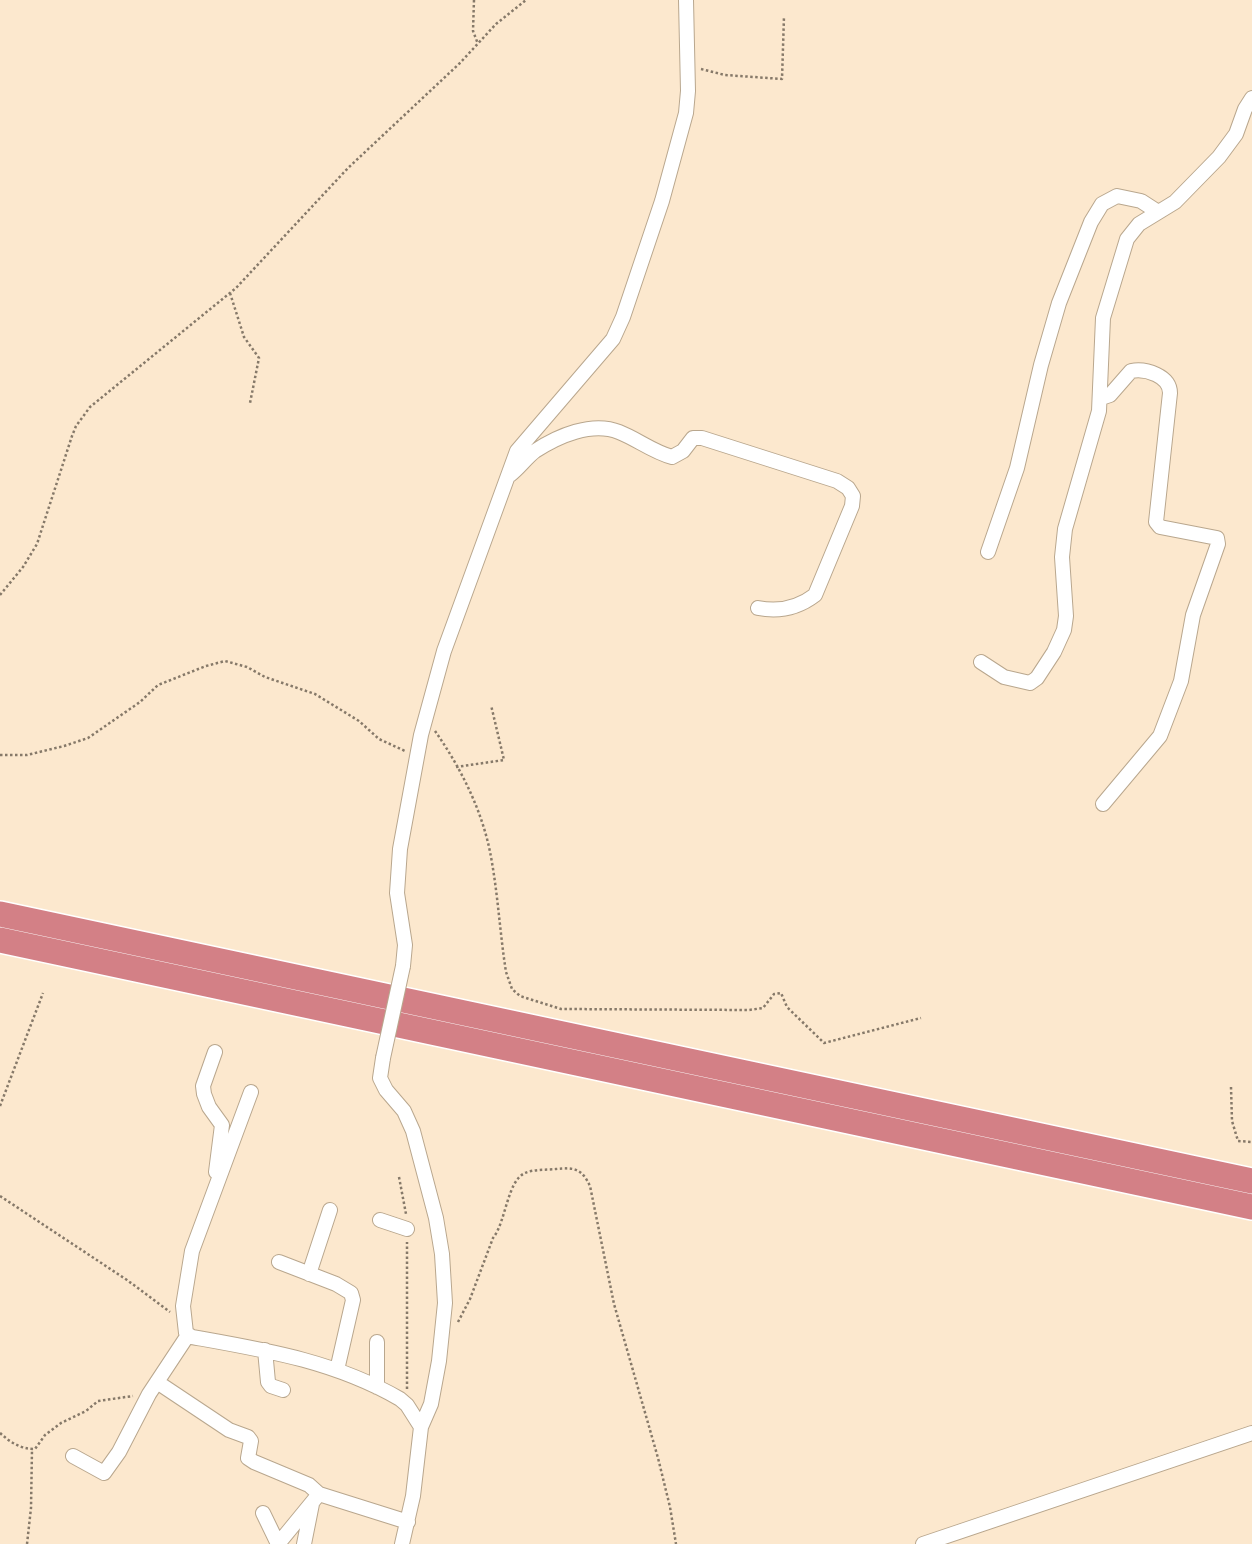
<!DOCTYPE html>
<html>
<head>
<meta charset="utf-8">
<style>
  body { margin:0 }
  canvas { display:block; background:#fce8ce }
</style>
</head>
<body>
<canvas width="1252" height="1544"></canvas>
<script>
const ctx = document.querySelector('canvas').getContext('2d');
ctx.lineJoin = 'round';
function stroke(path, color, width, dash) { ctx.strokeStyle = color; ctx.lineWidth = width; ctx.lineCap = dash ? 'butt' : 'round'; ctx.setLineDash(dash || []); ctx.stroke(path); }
const path = new Path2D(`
  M474 0 473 31 478 44
  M701 69 725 75 782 79 784 16
  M230 293 244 337 259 358 250 403
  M0 595 23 567 37 544 72 436 76 426 90 407 236 288 348 168 460 63 496 24 526 0
  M435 731C461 768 483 812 491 857 498 895 500 934 506 972L512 989 520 996 561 1009 749 1010 763 1008 774 994 781 993 787 1007 824 1043 921 1018
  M0 755H27L64 746 88 738 140 702 158 685 206 666 225 661 247 667 265 677 315 694 359 721 379 739 405 751
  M456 767 504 760 491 705
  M1231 1087 1232 1121 1238 1141 1252 1142
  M0 1106 43 993
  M399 1177 406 1214
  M0 1196 127 1280 170 1312
  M458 1322 470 1299 493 1238C506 1222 507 1181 525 1173 534 1169 547 1170 556 1169 575 1167 582 1169 590 1186L614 1304 658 1458 670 1507 676 1544
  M407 1389V1242
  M0 1433C10 1442 20 1449 35 1449L45 1435 61 1423 86 1411 98 1401 133 1396
  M27 1544 31 1508 32 1449`);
const street = new Path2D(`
  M1101 398 1110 395 1131 371C1146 368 1170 376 1170 393L1156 522 1160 527 1217 538 1218 544 1193 615 1181 681 1160 736 1103 804
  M510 475C519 468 526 458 535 451 558 436 592 421 619 432 637 439 653 452 672 457L683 451 693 438H702L837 481 848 488 853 496 852 506 815 595C798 608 778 612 758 608
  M988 552 1017 468 1041 365 1059 303 1091 222 1102 204 1117 196 1141 201 1158 212
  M981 662 1004 677 1030 683 1037 678 1054 652 1064 630 1066 616 1062 557 1065 529 1099 411 1103 318 1127 239 1139 224 1175 202 1219 157 1236 134 1245 109 1252 98
  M403 966 405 945 397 893 400 849 421 735 444 651 517 451 613 339 623 317 662 201 686 113 688 91 686 0
  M215 1052 203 1086 204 1094 209 1107 222 1125 216 1172
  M383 1058 380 1078 386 1090 404 1111 413 1131 436 1218 442 1254 445 1303 439 1361 431 1404 421 1427 413 1496 402 1544
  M251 1092 192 1251 183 1306 186 1333 192 1337C265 1350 334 1361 400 1399L407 1405 421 1427
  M380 1220 407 1229
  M279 1262 336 1284 351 1293 353 1300 337 1370
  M309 1274 330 1210
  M265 1350 268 1382 271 1386 283 1390
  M157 1382 229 1430 248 1437 251 1441 248 1458 254 1462 309 1485 319 1494 408 1522
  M377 1387V1342
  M73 1456 104 1473 119 1452 149 1394 188 1335
  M263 1513 278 1544
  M278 1544 319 1494
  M304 1544 312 1504
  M923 1544 1252 1433`);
const highway = new Path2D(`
  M0 914 1252 1181
  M0 940 1252 1207`);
const streetBridge = new Path2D(`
  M383 1058 403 966`);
stroke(street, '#b9a78e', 16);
stroke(highway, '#fff', 28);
stroke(path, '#867969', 2.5, [2.5, 2.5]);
stroke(street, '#fff', 14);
stroke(highway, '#d38086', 25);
stroke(streetBridge, '#b9a78e', 16, []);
stroke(streetBridge, '#fff', 14);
</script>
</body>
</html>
